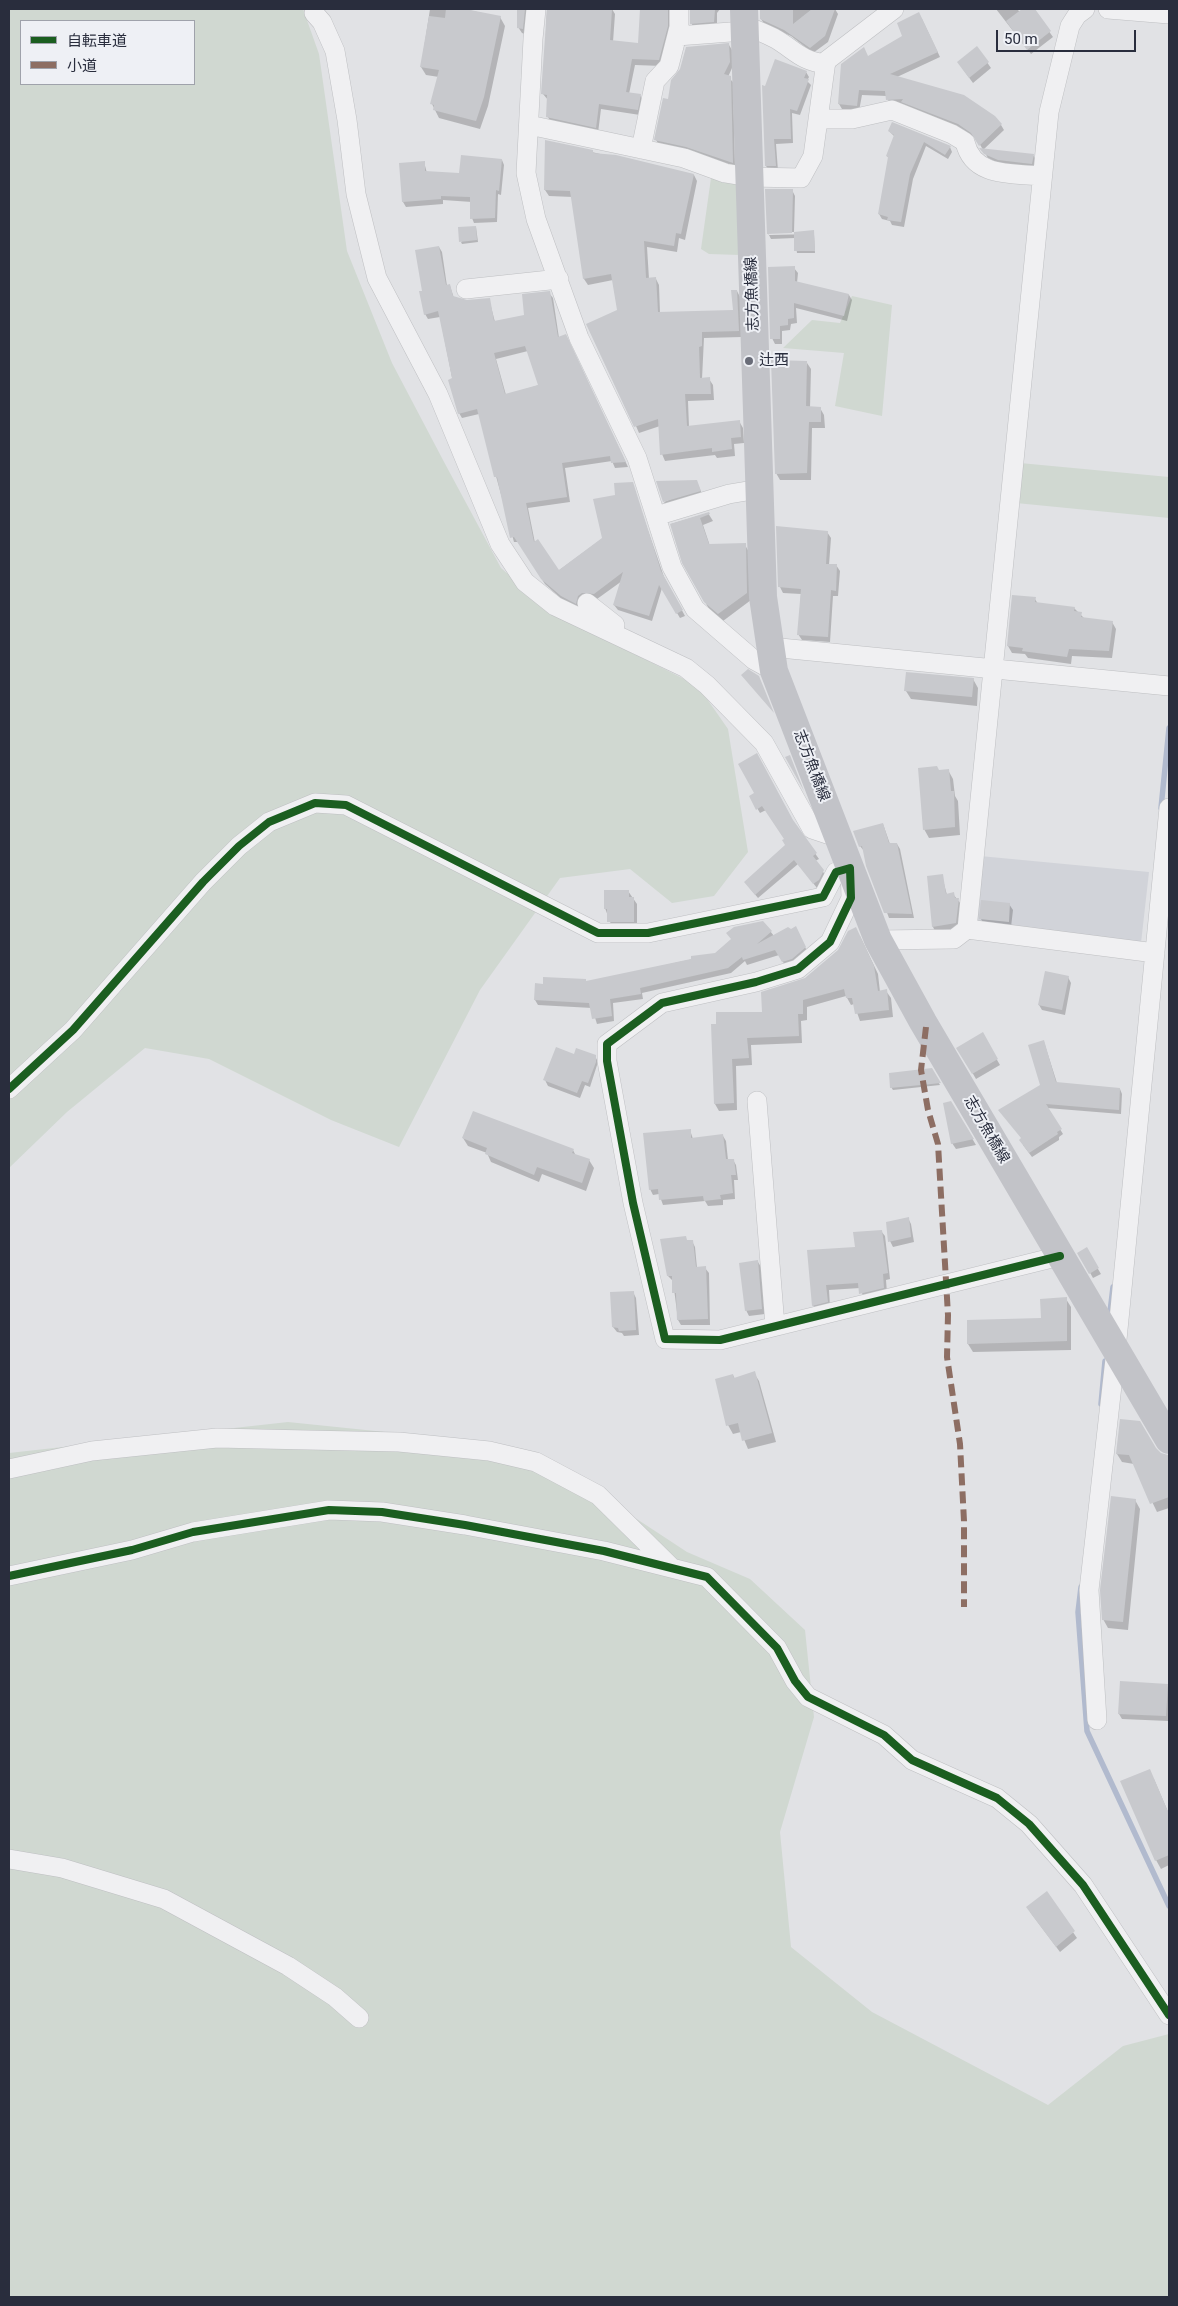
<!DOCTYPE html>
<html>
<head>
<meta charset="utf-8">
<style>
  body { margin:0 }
  #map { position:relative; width:1178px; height:2306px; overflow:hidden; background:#e1e2e5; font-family:Roboto,"Noto Sans JP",sans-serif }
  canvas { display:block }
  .frame { position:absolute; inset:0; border:10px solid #292d3d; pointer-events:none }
  .legend { position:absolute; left:20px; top:20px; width:175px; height:65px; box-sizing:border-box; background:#eef0f5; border:1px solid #9fa2ab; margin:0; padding:6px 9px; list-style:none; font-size:15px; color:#292d3d }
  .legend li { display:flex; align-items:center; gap:10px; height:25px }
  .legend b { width:25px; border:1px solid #9fa2ab }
  .scale { position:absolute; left:996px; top:30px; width:140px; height:22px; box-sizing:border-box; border:2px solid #292d3d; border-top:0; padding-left:6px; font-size:15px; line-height:18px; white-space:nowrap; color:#292d3d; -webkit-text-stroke:4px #eef0f5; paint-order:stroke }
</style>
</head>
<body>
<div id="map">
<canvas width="1178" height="2306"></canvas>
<div class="frame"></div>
<ul class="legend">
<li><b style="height:6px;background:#1b5e20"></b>自転車道</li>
<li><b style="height:6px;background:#8d6e63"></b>小道</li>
</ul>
<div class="scale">50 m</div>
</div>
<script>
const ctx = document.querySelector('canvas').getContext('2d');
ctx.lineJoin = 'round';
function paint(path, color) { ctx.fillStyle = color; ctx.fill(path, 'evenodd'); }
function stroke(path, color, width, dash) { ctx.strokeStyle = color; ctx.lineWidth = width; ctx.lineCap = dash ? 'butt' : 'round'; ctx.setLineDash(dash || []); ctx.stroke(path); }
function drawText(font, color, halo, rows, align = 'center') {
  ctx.font = font + ' Roboto,"Noto Sans JP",sans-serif'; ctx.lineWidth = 4; ctx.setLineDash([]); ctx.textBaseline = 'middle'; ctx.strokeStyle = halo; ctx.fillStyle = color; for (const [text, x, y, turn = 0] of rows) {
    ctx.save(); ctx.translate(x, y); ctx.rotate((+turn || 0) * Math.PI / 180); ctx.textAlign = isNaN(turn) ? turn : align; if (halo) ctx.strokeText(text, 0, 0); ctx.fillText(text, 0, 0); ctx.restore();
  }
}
const built = new Path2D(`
  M980 856 1149 872 1141 943 979 925 974 919Z`);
const green = new Path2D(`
  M9 9H303L319 54 347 251 392 363 443 460 501 568 553 613 698 686 728 729 748 852 714 896 672 903 630 869 560 878 480 990 399 1147 331 1120 209 1059 145 1048 67 1112 9 1168ZM21 21H194V84H21Z
  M711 178 725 183 728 181 743 185 740 255 709 254 701 249Z
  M852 296 892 305 882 416 835 406 844 353 783 348 812 320 840 323Z
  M1020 463 1169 477V518L1016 503Z
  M288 1422 453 1439 547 1460 687 1552 750 1579 805 1630 814 1717 780 1832 791 1947 872 2012 1048 2105 1123 2046 1169 2034V2297H9V1453Z`);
const shadow = new Path2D(`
  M430 9H464L500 17 505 26 488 106 480 129 439 118 432 104 439 77 426 75 421 67Z
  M518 9H531L525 34 522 33 518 27Z
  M547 9H612L615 14 613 42 639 45 641 9H672L670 32 662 66 635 65 629 94 640 95 643 101 640 115 601 109 598 133 551 123 548 117V100L543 94Z
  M690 9H720L717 13V27L695 29 691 23Z
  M761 9H835L838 14 828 42 813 53 791 36 765 25 761 19Z
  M996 9H1017L1020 12 1024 9H1033L1053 37 1031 54Z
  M922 19 940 57 897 77 964 96 1001 125 1004 130 983 150 1033 155 1036 160 1035 169 1002 165 988 158 976 138 962 129 906 107 904 104 890 105 887 96 862 95 859 111 842 109 839 104 868 58 904 36Z
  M729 45 732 50V68L728 77 733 82 735 166 690 152 659 145 656 140 669 100Z
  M977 48 991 68 973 83 962 68Z
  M806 72 809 77 807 81 811 85 800 115 792 113 793 143 776 144 778 171 769 170 766 166 763 87Z
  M889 131 950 147 952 152 948 159 926 146 913 179 904 227 892 225 890 221 882 219 879 214 889 159 887 156 895 137Z
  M547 142 694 175 697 181 685 240 679 238 677 252 647 247 649 279H656L659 285 660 313 734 311 737 291 740 297 742 337 704 338 702 379H709L713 385 714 400 688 401 689 427 739 421 743 428 744 443 734 444 735 456 717 458 715 455 665 461 662 454 660 426 639 433 636 426 613 280 588 285 584 279 573 197 549 196 545 190Z
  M502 160 504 165 501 195 498 194 497 222 474 223 472 218V202L443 200V204L406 207 403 202 400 165 424 162 427 173 460 174Z
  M792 190 795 196 794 232H769V235L814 234 815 253H797L795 238 771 239 768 233Z
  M476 227 478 242 462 244 461 242Z
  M439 247 442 252 447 286H450L454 298 467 301 489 299 495 322 525 316 549 293 553 298 559 338 568 341 628 467 615 468 612 461 565 468 570 502 528 508 535 543 558 571 603 538 617 496 632 484 664 577 685 616 680 618 662 588 652 621 618 610 614 605 622 581 597 599 579 608 565 602 545 584 518 542H514L479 414 462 418 459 413 440 317 428 319 425 314 423 292ZM528 351 539 385 506 395 496 359Z
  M794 268 798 273 797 283 849 295 852 300 847 321 796 308 797 323 791 324 790 330 782 331V344H775L772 338Z
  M807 363 811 369 810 408H820L824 415 825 428H812L811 480H780L776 473Z
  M699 487 703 496 667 507 664 502Z
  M708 513 713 521 703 525 710 546 745 545 749 552 751 600 723 621 709 609 684 562 671 524Z
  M827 532 831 538 829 565H836L840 571 838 596H833L830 642 802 640 798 634 801 594 783 593 780 587Z
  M1035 599 1038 604 1074 608 1084 618 1112 622 1116 629 1112 658 1072 656 1071 664 1028 658 1025 654 1012 653 1008 646Z
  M973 679 978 688 977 706 911 699 906 691Z
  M948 770 953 779 955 796 958 801 960 835 929 838 924 829 939 771Z
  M753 801 793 822 819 859 815 861 826 876 821 885 817 888 798 864 758 898 748 886 786 846 785 839 766 810 760 813Z
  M883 824 890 844H897L900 849 914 918H889L864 851 860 846Z
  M942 876 947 895 953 894 961 904 958 928 935 931 933 927 928 877Z
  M628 891 637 904V927H612L605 908Z
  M1009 904 1013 910 1011 927 984 925 981 919Z
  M763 922 774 936 798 933 808 953 786 967 779 955 747 965 745 961 731 973 642 993 643 999 613 1003 614 1021 597 1024 592 1008 538 1005 535 1000 536 985 585 980 587 982 716 954Z
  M860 936 878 974 880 992 886 991 891 998 893 1017 860 1021 854 1004 851 1005 846 996 807 1007V1020L801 1021 802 1043 751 1045 752 1065 736 1066 737 1110 719 1111 715 1104 712 1025 763 1013Z
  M1068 977 1071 983 1065 1015 1042 1010 1039 1005Z
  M982 1034 1000 1065 976 1079 958 1048Z
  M1044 1042 1057 1083 1120 1089 1122 1094 1121 1114 1047 1108 1063 1134 1059 1137V1140L1032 1157 1023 1145 1041 1085Z
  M574 1055 595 1056 598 1062 590 1087 585 1085 580 1098 548 1086 545 1080Z
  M931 1070 940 1085 893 1090 891 1087Z
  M951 1103 976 1145 956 1149 952 1143Z
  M690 1130 693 1139 723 1136 726 1141 728 1160H733L736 1165 738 1180H734L735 1199 723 1200V1205L708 1206 705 1201 663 1205 659 1194 653 1195 650 1189Z
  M463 1138 573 1150 576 1156 589 1160 594 1168 586 1191 542 1174 539 1182 491 1162 487 1153 468 1146Z
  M908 1218 911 1224 914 1242 893 1247 890 1241Z
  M881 1231 885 1236 890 1279 886 1280 887 1293 864 1298 860 1288 829 1290 830 1307 816 1311 813 1305 808 1251 856 1249Z
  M687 1241H692L695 1247 697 1268H705L709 1273 710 1325H681L678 1320 673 1281 668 1276Z
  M1086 1249 1101 1274 1093 1278 1079 1253Z
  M758 1262 761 1267 765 1314 749 1316 746 1310Z
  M633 1292 636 1298 639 1335 624 1336 622 1333 617 1332 613 1327Z
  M1066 1299 1071 1307V1350L973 1352 968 1344 1042 1319Z
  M754 1373 759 1381 776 1442 748 1449 741 1432 733 1434 728 1425 733 1375 735 1379Z
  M1155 1449 1169 1460V1508L1157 1512 1134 1464 1122 1462 1117 1454Z
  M1135 1500 1140 1509 1128 1630 1108 1628 1103 1619Z
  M1167 1685 1169 1690 1168 1721 1122 1719 1119 1714Z
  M1154 1779 1169 1814V1865L1161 1869 1156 1860Z
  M1046 1893 1077 1938 1060 1952 1030 1912Z`);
const stream = new Path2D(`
  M1161 808 1169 728
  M1110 1312 1113 1287
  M1101 1404 1105 1361
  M1081 1587 1078 1612 1087 1731 1169 1906`);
const building = new Path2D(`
  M446 9H465L501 16 484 97 476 121 433 110 434 105 430 104 439 70 420 67 429 16 445 18Z
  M517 9H525L523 29 517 28Z
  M547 9H612L610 40 638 43 640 9H668V26L659 60 632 59 626 92 641 94 638 110 599 104 596 128 546 117 547 95 541 94Z
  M690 9H715L714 22 690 24Z
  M760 9H793V24L812 9H835L825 36 810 48 784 30 760 19Z
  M1022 9H1035L1051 31 1027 50 1006 21Z
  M919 12 938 52 890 74 964 95 995 116 1002 124 979 146 971 133 958 124 901 102 903 99 886 100 885 91 859 90 857 106 838 104 841 64 864 47 868 56 902 36 897 23Z
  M729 43 730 62 724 74 731 76 733 163 686 147 654 140 663 98 668 99 671 80 680 69 686 47Z
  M977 46 989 62 969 78 957 62Z
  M775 59 807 71 804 78 809 79 797 111 790 109 791 139H774L776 166H765L762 85 765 86Z
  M892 122 951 146 945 155 924 142 910 174 901 222 887 220 888 217 878 214 888 157 886 156 894 135 888 131Z
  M545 140 593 150V153L616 155 694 174 681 234 676 233 674 246 644 241 646 278 656 277 658 312 733 310 731 290H737L739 331 702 332V346L699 347 700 378 710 377 711 394H685L687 426 740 420 741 437 731 438 732 449 712 452V448L660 455 658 419 634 427 586 324 617 310 611 274 583 279 570 191 544 190Z
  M979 148 1034 154 1032 164 998 160 984 154Z
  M461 155 502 159 499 191 496 190 495 218 470 219V197L441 196V199L402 202 399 163 425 161V171L459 173Z
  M765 189H793L792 233 767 234Z
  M476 226 477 240 459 242 458 227Z
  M814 230 815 251H794V232Z
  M439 246 446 285 450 284 453 296 467 300 490 298 494 321 524 315 522 294 550 291 558 337 566 334 626 462 611 463 610 456 562 463 567 497 526 503 534 542 538 539 559 570 602 538 593 499 615 495 614 483 633 482 661 571 683 610 676 614 659 585 649 616 613 605 623 572 594 594 582 593 578 596 576 604 561 596 541 579 514 537 510 538 497 477H494L477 409 458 414 448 380 452 378 438 311 424 315 419 291H422L415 250ZM525 346 538 385 505 394 494 353Z
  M795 266V281L849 294 844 316 794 303V318L788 319V325L780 326V339H770L768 267Z
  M771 360 807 361 806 406 821 407V422H809L807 473 775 474Z
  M697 480 701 491 663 502 656 481Z
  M709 512 710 514 700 518 709 544 746 543 747 593 718 614 704 602 682 563 670 524Z
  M776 526 828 531 826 564H837L836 591 831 590 828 637 797 635 801 589 778 587Z
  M1012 595 1036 597 1035 602 1075 607 1074 611 1082 612 1081 617 1113 621 1109 651 1069 649 1067 657 1022 651 1023 648 1007 646Z
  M748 669 759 676 774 713 741 675Z
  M906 672 974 678 972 697 904 691Z
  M757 753 793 820 817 853 813 856 824 870 819 880 813 884 794 860 755 895 744 882 785 845 782 840 784 839 762 806 756 810 749 796 754 793 738 764Z
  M790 755 804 791 785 757Z
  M937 766 939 770 949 769 951 791H954L955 827 923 830 918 768Z
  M883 823 889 843H897L912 914 884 913 866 866 862 846 859 847 853 831Z
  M943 874 946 894 954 892 955 898H959L956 923 932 927 927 876Z
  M604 890H629V897H634V922H607V909H604Z
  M981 900 1010 903 1009 922 979 919Z
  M763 921 772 931 757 944 788 927 791 929 796 926 806 947 792 959 782 962 775 950 743 960 742 957 728 968 640 988 641 994 610 999 612 1016 592 1019 589 1003 534 1000 535 983 543 984V977L586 979V981L691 959V956L715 953 731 939 726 933 734 927Z
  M856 927 874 966 878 991 887 989 889 1010 855 1014 852 998H846L844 989 803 1000V1014H798L799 1036 747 1038 749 1058 732 1059 734 1103 714 1104 711 1024H716V1012H762L761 992 805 978 838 950 848 931Z
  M1045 971 1069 976 1062 1010 1038 1005Z
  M983 1032 998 1059 972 1074 956 1048Z
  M1044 1040 1056 1082 1120 1088 1119 1110 1046 1104 1062 1129 1057 1132 1058 1134 1029 1153 1019 1140 1021 1138 998 1110 1040 1085 1028 1045Z
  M556 1047 574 1054 576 1048 596 1055V1062L588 1083 582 1081 577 1093 543 1080Z
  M932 1068 941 1083 890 1088 889 1073Z
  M951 1101 974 1139 951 1144 943 1103Z
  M473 1111 574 1149 572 1153 590 1159 582 1183 537 1167 534 1175 485 1154 487 1148 462 1138Z
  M691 1129V1138L723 1134 726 1159H734L736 1175H731L733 1193 720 1195 721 1199 704 1201 703 1196 659 1200 658 1189 649 1190 643 1133Z
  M909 1217 911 1237 888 1242 886 1222Z
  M882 1230 888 1273 883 1274 884 1288 859 1294 858 1283 826 1285 828 1302 812 1306 807 1250 855 1247 853 1232Z
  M686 1236 687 1240H693L696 1267 706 1266 708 1319 677 1320 676 1293H672V1276H667L660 1239Z
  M1087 1247 1099 1268 1089 1274 1077 1253Z
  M758 1260 762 1309 745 1311 739 1263Z
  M634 1291 636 1330 619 1331 618 1328 612 1327 610 1292Z
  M1067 1297V1341L967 1344V1320L1041 1318 1040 1299Z
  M755 1371 772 1433 742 1441 738 1423 726 1426 715 1379 733 1374 734 1378Z
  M1120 1419 1140 1421 1156 1448 1161 1453 1168 1455 1169 1497 1150 1504 1129 1455 1116 1454Z
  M1111 1496 1136 1499 1123 1622 1102 1620 1100 1590Z
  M1120 1681 1168 1684 1166 1716 1118 1714Z
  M1150 1769 1169 1814V1855L1155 1861 1120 1781Z
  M1047 1891 1075 1931 1056 1947 1026 1907Z`);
const minor = new Path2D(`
  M536 9 533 39 526 173 536 219 579 338 637 458 672 567 695 609 754 660 774 671
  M1108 9 1169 14
  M314 13 322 22 335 51 347 120 356 194 377 278 438 394 500 544 525 582 555 606 686 668 707 685 764 743 812 829 839 838
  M744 25C754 29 764 33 774 38 794 49 800 61 826 64
  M677 36 744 31
  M818 119H852L892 110 952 134 965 142C973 178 1013 173 1042 176
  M529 125 684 158 725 173 749 177 801 178 813 156 826 61 894 9
  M641 149 655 81 669 66 679 27V9
  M466 289 559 279
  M656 516 729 494 759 489
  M587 603 615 625
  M770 647 1169 686
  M967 929 1155 953
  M878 940 954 939 967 929 1049 112 1070 26 1077 15 1085 9
  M9 1089 73 1030 203 882 239 846 269 822 315 803 346 805 598 933H648L823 897 836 872 850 868 851 898 830 942 798 969 756 982 662 1003 607 1044V1061L633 1203 665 1339 720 1340 1060 1256
  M757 1101 775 1326
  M9 1469 92 1451 217 1438 399 1442 489 1451 536 1462 598 1495 671 1567
  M9 1576 132 1550 193 1532 329 1510 382 1512 465 1525 604 1551 707 1577 777 1648 795 1681 808 1697 884 1735 912 1760 997 1798 1029 1824 1083 1885 1169 2015
  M1097 1720 1089 1590 1116 1350 1169 808
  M9 1859 62 1868 164 1899 288 1966 335 1997 359 2018`);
const secondary = new Path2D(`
  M744 9 763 597 774 671 878 940 923 1022 1169 1440`);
const quiet = new Path2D(`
  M926 1027 921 1070 928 1110 938 1144 948 1315 947 1357 960 1444 964 1521V1607`);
const cycleway = new Path2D(`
  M9 1089 73 1030 203 882 239 846 269 822 315 803 346 805 598 933H648L823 897 836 872 850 868 851 898 830 942 798 969 756 982 662 1003 607 1044V1061L633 1203 665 1339 720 1340 1060 1256
  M9 1576 132 1550 193 1532 329 1510 382 1512 465 1525 604 1551 707 1577 777 1648 795 1681 808 1697 884 1735 912 1760 997 1798 1029 1824 1083 1885 1169 2015`);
const markers = [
  [749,361,5,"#696c78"]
];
const streetNames = [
  ["志方魚橋線",753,294,-92],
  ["志方魚橋線",811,766,69],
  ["志方魚橋線",986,1130,60]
];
const poiNames = [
  ["辻西",759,361]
];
paint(built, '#d1d3d9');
paint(green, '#d0d8d1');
paint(shadow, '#0003');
stroke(stream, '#b1bace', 5.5);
paint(building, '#c8c9cd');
stroke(minor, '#bebfc2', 20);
stroke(minor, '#f0f0f2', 19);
stroke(secondary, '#c2c3c8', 28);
stroke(quiet, '#8d6e63', 6, [12, 6]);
stroke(cycleway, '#1b5e20', 8);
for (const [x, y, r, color] of markers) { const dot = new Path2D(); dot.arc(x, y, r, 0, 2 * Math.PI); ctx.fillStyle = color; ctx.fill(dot); stroke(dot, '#eef0f5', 2); }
drawText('15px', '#292d3d', '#eef0f5', streetNames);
drawText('15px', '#292d3d', '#eef0f5', poiNames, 'left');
</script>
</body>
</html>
